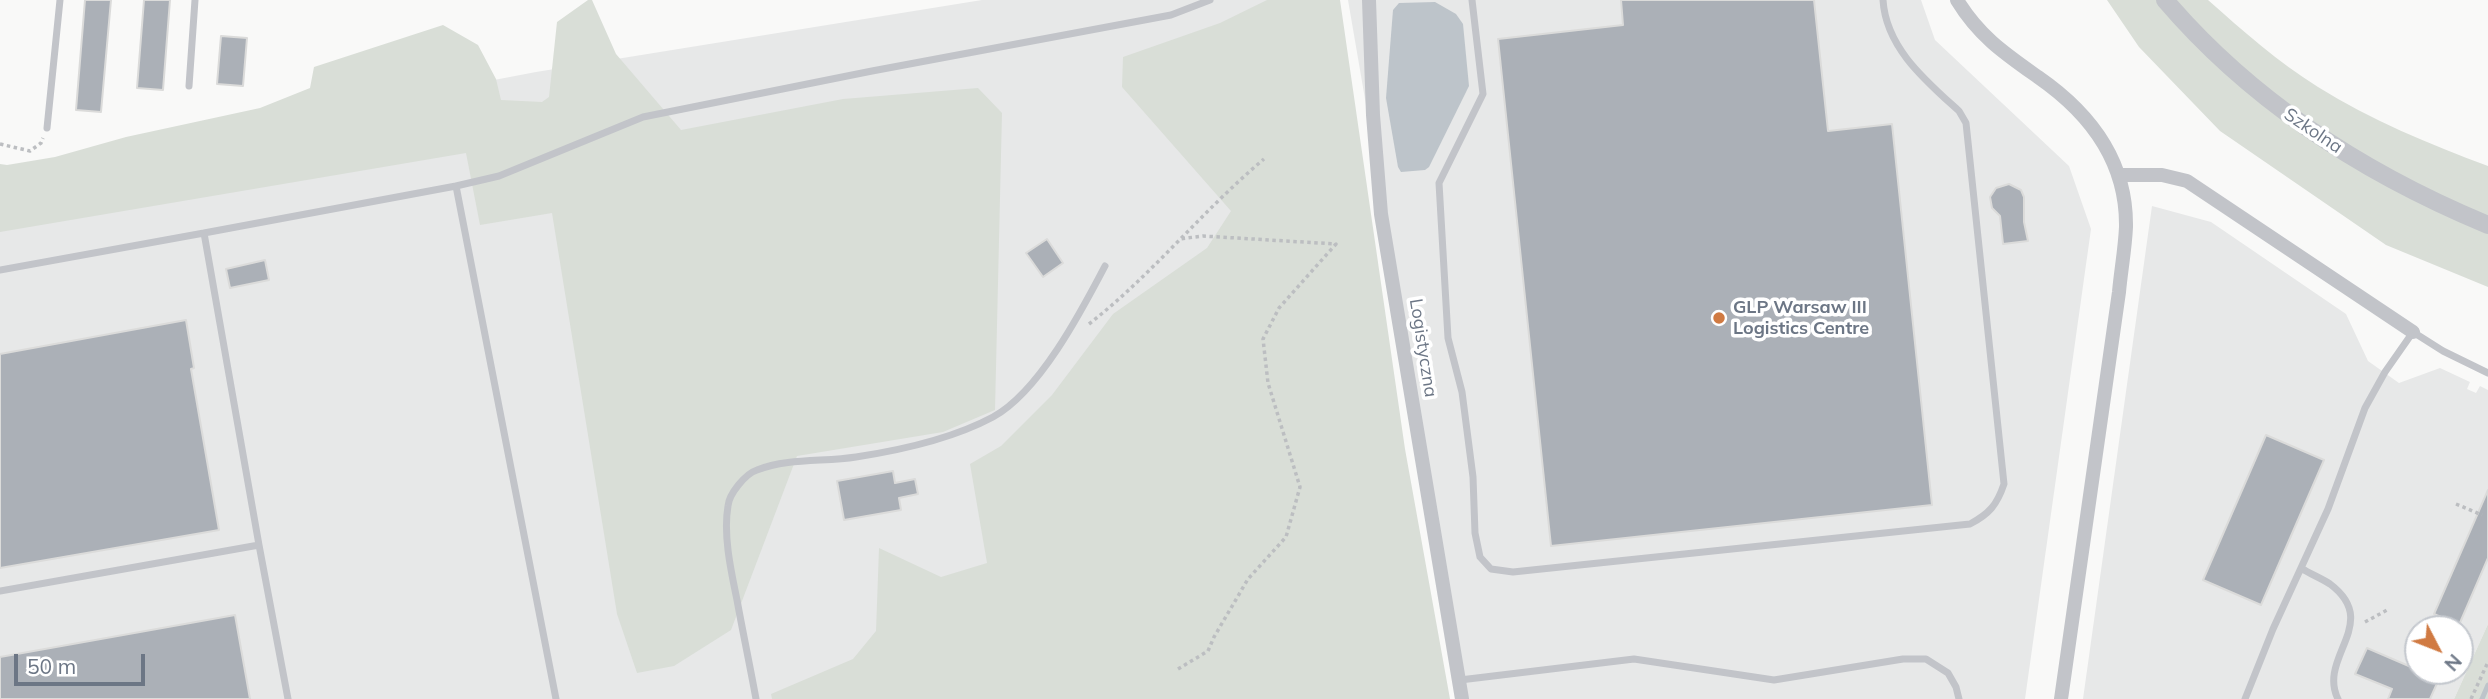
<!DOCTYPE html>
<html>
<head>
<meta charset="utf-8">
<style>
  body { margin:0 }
  #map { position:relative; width:2488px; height:699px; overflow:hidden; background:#f9f9f8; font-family:Mulish,sans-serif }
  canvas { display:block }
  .north { position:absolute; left:2404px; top:615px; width:70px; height:70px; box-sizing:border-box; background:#fff; border:2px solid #c4c8ce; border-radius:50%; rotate:132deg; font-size:19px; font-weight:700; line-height:28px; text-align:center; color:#6c7685 }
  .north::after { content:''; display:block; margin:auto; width:24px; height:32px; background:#d07a42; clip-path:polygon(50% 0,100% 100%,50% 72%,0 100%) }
  .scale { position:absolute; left:14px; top:654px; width:131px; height:32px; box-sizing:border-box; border:4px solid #6c7685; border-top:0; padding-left:9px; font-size:21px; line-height:24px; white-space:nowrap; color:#6c7685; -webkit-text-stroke:5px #fff; paint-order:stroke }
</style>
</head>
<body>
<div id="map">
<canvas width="2488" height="699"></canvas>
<div class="north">N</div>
<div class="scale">50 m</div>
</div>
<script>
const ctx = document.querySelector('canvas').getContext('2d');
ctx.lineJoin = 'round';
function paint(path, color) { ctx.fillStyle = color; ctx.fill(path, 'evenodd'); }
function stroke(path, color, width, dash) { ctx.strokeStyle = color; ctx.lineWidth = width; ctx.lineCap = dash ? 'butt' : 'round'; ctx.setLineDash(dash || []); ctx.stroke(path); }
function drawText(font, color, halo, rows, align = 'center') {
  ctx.font = font + ' Mulish,sans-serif'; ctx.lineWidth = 7; ctx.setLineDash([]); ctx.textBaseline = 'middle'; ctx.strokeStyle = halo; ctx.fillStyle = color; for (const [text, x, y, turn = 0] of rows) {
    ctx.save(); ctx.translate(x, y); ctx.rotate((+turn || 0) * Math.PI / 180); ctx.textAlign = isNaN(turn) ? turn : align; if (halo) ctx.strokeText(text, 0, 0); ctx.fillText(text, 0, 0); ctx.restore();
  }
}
const built = new Path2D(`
  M982 0H1331L1420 699H0V174L536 72Z
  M1348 0H1921L1935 40 2069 166 2091 229 2025 699H1468Z
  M2152 206 2211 222 2346 314 2368 361 2399 383 2440 368 2470 382 2467 389 2476 393 2480 386 2488 390V624L2454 699H2083ZM2418 629H2460V671H2418Z`);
const green = new Path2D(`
  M588 0H592L616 54 681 130 843 99 978 88 1002 113 995 410 943 432 797 456 731 630 674 666 637 673 617 614 552 213 480 225 466 153 0 232V164L7 165 55 157 126 137 260 108 310 88 314 67 443 25 478 45 496 79 501 100 542 102 549 97 557 22Z
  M1267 0H1340L1405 449 1450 699H772L771 694 853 659 876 631 879 548 941 577 987 563 970 464 1001 446 1052 395 1113 314 1207 248 1231 211 1122 87 1123 57 1220 23Z
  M2107 0H2208C2243 31 2278 62 2318 87 2371 120 2429 144 2488 166V287L2386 245 2220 131 2139 47Z
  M2488 624V699H2454Z`);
const water = new Path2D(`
  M1435 2 1456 14 1463 24 1469 86 1429 167 1425 170 1401 172 1398 167 1386 98 1393 10 1399 3Z`);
const stream = new Path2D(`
  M2482 699 2488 685`);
const building = new Path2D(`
  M85 0H111L101 112 76 110Z
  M144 0H170L163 90 137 88Z
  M1621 0H1814L1828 131 1892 124 1932 505 1551 546 1498 39 1623 25Z
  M221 36 247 38 243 86 217 84Z
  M2009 184 2021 190 2024 197V222L2028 241 2003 244 2000 216 1992 208 1990 197 1996 188Z
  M1047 239 1063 263 1043 277 1026 253Z
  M265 260 269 280 230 288 226 269Z
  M186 320 194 368 191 369 219 530 0 568V354Z
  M2266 435 2324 460 2261 605 2203 580Z
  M893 471 895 483 915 479 918 494 899 498 901 510 844 520 837 481Z
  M2488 490V558L2459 625 2434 614Z
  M235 615 250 699H0V657Z
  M2367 648 2439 679 2430 699H2388L2392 689 2355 674Z`);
const path = new Path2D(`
  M0 144 30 151 41 143 43 138
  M1089 324C1152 275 1203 210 1264 159
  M2456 504 2482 515
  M2365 622 2389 609
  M1178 669 1208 651 1214 637 1248 579 1286 537 1300 487 1268 383 1263 339 1279 308 1336 244 1203 236 1179 239
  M2471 699 2488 662`);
const service = new Path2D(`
  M1472 0 1483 94 1439 183 1448 338 1462 392 1473 477 1475 533 1480 557 1491 569 1513 572 1970 524C1989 514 1997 505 2004 484L1966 123 1959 111C1926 81 1886 48 1883 0
  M189 86 195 0
  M47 128 60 0
  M456 186 499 176 643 117 872 71 1171 15 1210 0
  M204 233 456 186 556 699
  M0 270 204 233 259 545 288 699
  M2301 568C2310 574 2321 578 2330 584 2382 623 2317 657 2338 699
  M0 591 259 545
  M1460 680 1634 659 1774 680 1903 659H1926L1948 673 1956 687 1959 699
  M756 699C750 666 743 633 737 600 731 571 723 535 728 506 729 494 745 474 757 470 788 458 824 462 856 457 902 450 952 439 993 417 1039 392 1081 312 1105 266
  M2245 699 2273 629 2328 509 2365 408 2385 372 2413 332 2443 351 2488 373`);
const minor = new Path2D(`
  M1369 0 1373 115 1381 214 1462 699
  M1957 0C1979 36 2004 53 2038 77 2090 113 2127 161 2126 227 2125 249 2121 270 2119 292L2061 699
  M2118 175H2162L2187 181 2413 332`);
const tertiary = new Path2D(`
  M2165 0C2252 102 2365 174 2488 225`);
const markers = [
  [1719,318,7,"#d07a42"]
];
const streetNames = [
  ["Szkolna",2313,131,34],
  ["Logistyczna",1423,348,81]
];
const poiNames = [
  ["GLP Warsaw III",1733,308],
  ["Logistics Centre",1733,329]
];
paint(built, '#e7e8e8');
paint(green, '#d9ded7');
paint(water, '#bdc4ca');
stroke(stream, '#bdc4ca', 5);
paint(building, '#abb0b7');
stroke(building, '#dbdbda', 2);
stroke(path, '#bcbec1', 3.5, [3.5, 3.5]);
stroke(service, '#c2c4c9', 7);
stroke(minor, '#c2c4c9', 14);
stroke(tertiary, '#c2c4c9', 18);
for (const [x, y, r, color] of markers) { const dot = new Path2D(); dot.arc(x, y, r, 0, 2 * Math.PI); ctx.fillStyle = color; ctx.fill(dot); stroke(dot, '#fff', 2.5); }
drawText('18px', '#6c7685', '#fff', streetNames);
drawText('bold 18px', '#6c7685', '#fff', poiNames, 'left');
</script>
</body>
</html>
